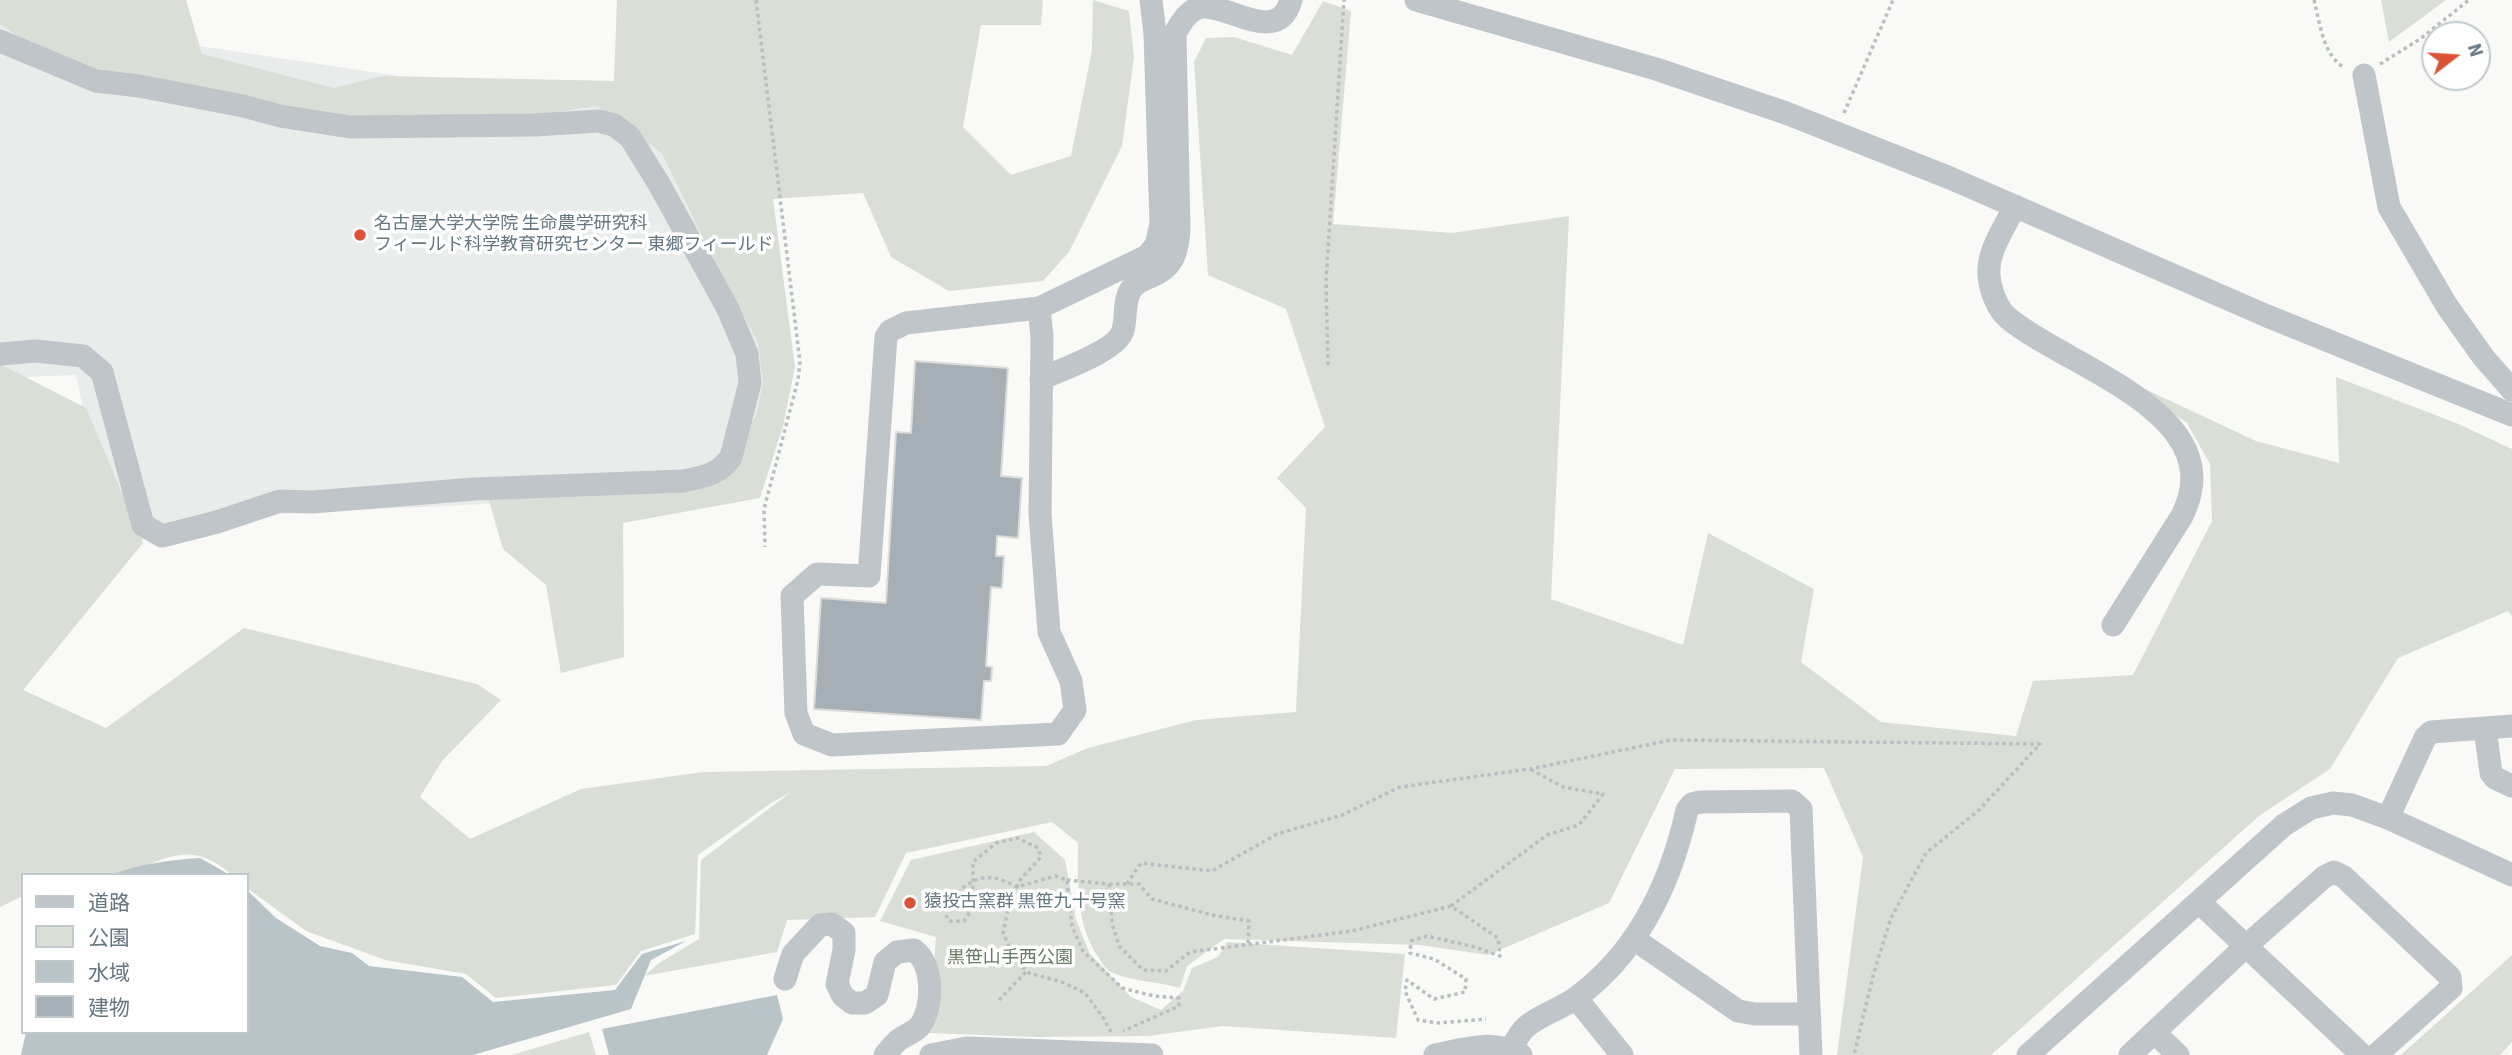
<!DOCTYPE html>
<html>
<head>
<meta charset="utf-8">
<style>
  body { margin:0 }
  #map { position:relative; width:2512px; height:1055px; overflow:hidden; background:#f9f9f7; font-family:"Source Sans 3","Noto Sans JP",sans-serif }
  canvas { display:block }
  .legend { position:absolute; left:21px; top:873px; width:228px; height:161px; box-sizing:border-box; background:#fff; border:2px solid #c2c9cd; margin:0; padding:9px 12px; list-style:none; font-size:21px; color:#667781 }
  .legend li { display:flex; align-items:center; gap:14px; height:35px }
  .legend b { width:35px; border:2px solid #c2c9cd }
  .north { position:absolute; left:2421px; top:21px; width:70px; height:70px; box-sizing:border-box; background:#fff; border:2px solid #c2c9cd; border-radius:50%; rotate:73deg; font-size:19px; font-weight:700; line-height:28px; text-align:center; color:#667781 }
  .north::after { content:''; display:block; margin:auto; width:24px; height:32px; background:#da5337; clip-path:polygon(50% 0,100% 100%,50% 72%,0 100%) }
</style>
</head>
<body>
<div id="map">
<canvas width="2512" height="1055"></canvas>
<ul class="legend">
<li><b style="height:9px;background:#c0c5c9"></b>道路</li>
<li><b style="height:19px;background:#daded7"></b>公園</li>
<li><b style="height:19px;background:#b8c4c8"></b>水域</li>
<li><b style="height:19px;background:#a5afb5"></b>建物</li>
</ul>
<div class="north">N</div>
</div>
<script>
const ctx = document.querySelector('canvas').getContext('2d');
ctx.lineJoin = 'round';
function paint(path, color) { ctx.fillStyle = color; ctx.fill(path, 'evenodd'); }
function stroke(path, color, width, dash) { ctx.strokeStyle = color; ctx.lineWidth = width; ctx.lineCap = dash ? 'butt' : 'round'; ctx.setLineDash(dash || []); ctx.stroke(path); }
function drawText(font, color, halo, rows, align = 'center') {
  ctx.font = font + ' "Source Sans 3","Noto Sans JP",sans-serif'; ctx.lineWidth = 7; ctx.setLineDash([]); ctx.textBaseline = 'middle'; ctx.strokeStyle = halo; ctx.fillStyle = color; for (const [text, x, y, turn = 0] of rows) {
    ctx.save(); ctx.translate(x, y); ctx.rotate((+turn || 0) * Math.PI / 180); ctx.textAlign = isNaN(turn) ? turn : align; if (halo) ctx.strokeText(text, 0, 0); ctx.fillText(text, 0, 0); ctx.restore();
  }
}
const built = new Path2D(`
  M0 16 665 116 775 354 765 424 710 493 279 514 111 546 76 375 0 378Z`);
const green = new Path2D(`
  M0 0H186L202 54 334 88 383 76 614 81 617 0H1043L1041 25H981L963 127 1011 175 1071 156 1092 50 1093 0 1129 11 1134 57 1122 146 1069 252 1043 281 949 291 891 257 863 193 773 199 795 367 783 426 760 498 623 523 624 657 561 673 546 585 503 549 487 494 714 479 756 416 763 383 758 343 709 250 662 153 597 106 510 119 338 129 71 74 0 24Z
  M2381 0H2446L2389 42Z
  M1323 1 1351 11 1333 224 1452 233 1569 216 1551 599 1683 645 1708 533 1814 589 1801 662 1881 722 2016 736 2033 681 2133 675 2212 521 2210 464 2187 423 2115 375 2256 441 2339 463 2336 377 2456 423 2512 449V616L2508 611 2398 658 2330 769 2259 816 1991 1055H1837L1863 857 1824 768 1675 769 1609 903 1488 955 1420 945 1224 939 1187 966 1180 988C1157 981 1132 982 1111 972 1105 969 1101 961 1097 955 1075 921 1078 882 1078 843L1052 822 906 853 875 917 787 920 777 952 644 976 659 963 699 939 701 860 791 792 771 803 698 855 695 934 641 951 616 985 496 998 466 974 385 960 306 931 247 888V875H232C183 832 160 869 110 875 82 878 51 875 23 875V896L0 907V364L86 408 143 543 23 690 106 728 244 628 477 684 501 700 442 761 420 797 470 839 581 789 703 772 1046 766 1088 748 1196 720 1296 712 1306 508 1277 478 1325 427 1286 309 1208 275 1194 62 1206 38 1234 37 1292 55Z
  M1034 832 1065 860 1076 920 1090 954 1131 997 1161 1010 1183 991 1192 968 1218 957 1227 942 1405 954 1396 1038 1223 1026 1148 1036 1037 1037 929 1033 936 937 880 921 911 860Z
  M2512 955V1042L2500 1055H2401Z
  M589 1032 596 1055H512Z`);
const water = new Path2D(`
  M200 858 230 875H110C140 864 169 860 200 858Z
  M247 890 276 918 320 946 352 953 369 966 462 977 493 1002 615 990 642 954 686 941 651 960 631 1009 473 1055H21L26 1032H247Z
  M777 995 783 1019 767 1055H609L602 1029Z`);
const building = new Path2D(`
  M915 361 1008 368 1001 476 1022 478 1018 538 997 536 996 556H1004L1002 588 991 587 986 666 992 667 991 681H984L981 720 814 709 821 598 886 603 896 432 911 433Z`);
const path = new Path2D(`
  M756 0 800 362 798 380 764 509 765 547
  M2314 0C2320 23 2323 56 2345 68
  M2380 64 2420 39 2469 0
  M1844 113 1893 0
  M1328 365 1326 281 1344 0
  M1067 880 1109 884 1112 923 1119 946 1143 970 1166 971 1190 952 1352 931 1451 906 1498 938 1500 956 1475 947 1427 936 1411 941 1410 953 1434 959 1466 979 1465 992 1434 999 1407 980 1405 991 1418 1020 1439 1023 1486 1019
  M1109 884H1139L1152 899 1212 915 1249 921 1248 944
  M1127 884 1141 863 1212 871 1277 834 1342 815 1400 787 1530 769 1671 740 2040 744 1979 810 1926 853 1891 918 1874 972 1854 1055
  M929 898 941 905
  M1451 906 1547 835 1579 825 1603 794 1563 787 1530 769
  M999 1000 1027 971
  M1111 1032 1104 1019 1085 993 1062 982 1029 973 1016 961 1003 933 1010 900 1021 879 1041 857 1038 848 1018 838 996 843 973 862V882L971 910 964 921H949L941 905C971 882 980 867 1017 887L1055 876 1067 880 1072 926 1083 951 1122 988 1154 996 1179 998V1006L1123 1031`);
const minor = new Path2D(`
  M1416 0 1656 69 1786 113 1950 178 2267 316 2512 415
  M0 41 96 81 139 86 243 106 280 116 350 127 535 125 598 121 614 125 630 137 659 184 728 309 747 354 750 383 731 457C719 475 702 477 683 481L475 489 312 502 280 501 217 522 162 536 143 525 102 372 83 356 36 351 0 354
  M2364 75 2389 207 2447 306 2484 358 2512 390
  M2015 206C2005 227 1987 251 1989 275 1990 289 1997 309 2008 318 2066 367 2234 413 2182 516L2113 625
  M1039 308 1042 336 1040 514 1049 632 1071 681 1075 710 1058 734 832 745 804 734 796 713 792 596 817 574 869 576 886 337 890 331 906 323 1039 308 1147 256 1156 245 1161 224 1155 34 1151 0
  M1041 379C1060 370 1119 350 1123 330 1127 316 1123 300 1132 288 1137 282 1143 280 1150 277 1173 268 1177 254 1179 231L1175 33C1181 23 1189 8 1203 7 1230 5 1278 46 1291 0
  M2485 728 2491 773 2495 778 2512 786
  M2388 818 2425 738 2431 732 2512 726
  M2199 902 2362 1055
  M1634 939 1738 1011 1755 1014H1809
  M785 979 793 954 820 925 832 924 844 933V950L837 984 843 996 852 1003H865L877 995 885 962 897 952 914 950C934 965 934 1008 919 1027 914 1032 906 1035 900 1039 894 1043 890 1049 885 1055
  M1576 998 1622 1055
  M2155 1033 2178 1055
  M1511 1049C1515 1042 1520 1032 1526 1027 1540 1014 1562 1009 1577 997 1638 952 1671 882 1687 810L1692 804 1700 802 1792 801 1801 809 1811 1055
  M931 1055 967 1048 1152 1055
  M1435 1055C1465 1049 1493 1039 1521 1055
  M2028 1055 2284 825 2311 808 2333 803 2352 805 2388 818 2512 875
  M2130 1055 2246 946 2324 877 2334 872 2344 877 2450 977 2451 988 2376 1055`);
const markers = [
  [360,235,7,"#da5337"],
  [910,903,7,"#da5337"]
];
const poiNames = [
  ["名古屋大学大学院 生命農学研究科",374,225],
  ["フィールド科学教育研究センター 東郷フィールド",374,246],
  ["猿投古窯群 黒笹九十号窯",924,903]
];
const parkNames = [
  ["黒笹山手西公園",1010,959]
];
paint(built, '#eaebeb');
paint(green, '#daded7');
paint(water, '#b8c4c8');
paint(building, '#a5afb5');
stroke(building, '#dbdbda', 2);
stroke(path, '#bbbec1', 3.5, [3.5, 3.5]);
stroke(minor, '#c0c5c9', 23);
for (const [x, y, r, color] of markers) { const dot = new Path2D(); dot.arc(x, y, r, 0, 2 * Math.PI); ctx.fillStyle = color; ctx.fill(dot); stroke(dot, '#fff', 2.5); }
drawText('18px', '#667781', '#fff', poiNames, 'left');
drawText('18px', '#697965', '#fff', parkNames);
</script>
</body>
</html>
